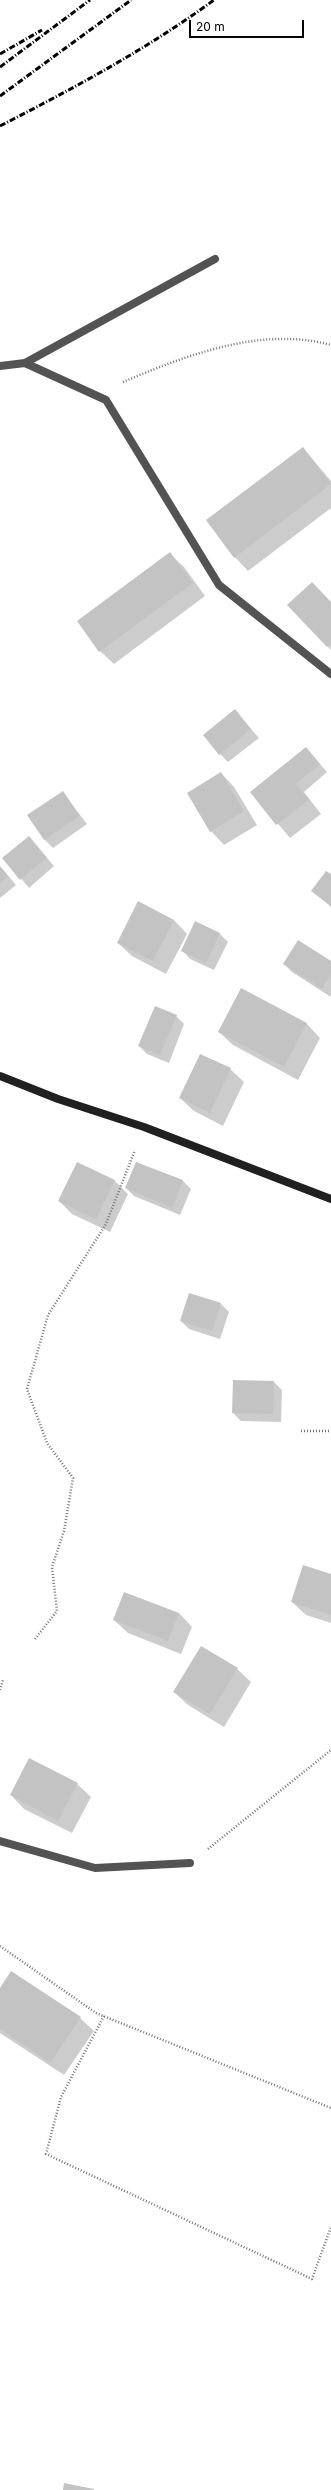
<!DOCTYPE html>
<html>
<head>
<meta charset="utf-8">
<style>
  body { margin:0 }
  #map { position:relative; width:331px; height:2490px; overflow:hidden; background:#fff; font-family:Inter,sans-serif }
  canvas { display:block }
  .scale { position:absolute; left:189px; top:20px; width:115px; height:18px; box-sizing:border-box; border:2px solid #000; border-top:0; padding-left:5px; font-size:12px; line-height:14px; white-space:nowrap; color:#000; -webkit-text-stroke:3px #fff; paint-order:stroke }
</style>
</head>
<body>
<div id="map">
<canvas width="331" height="2490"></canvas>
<div class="scale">20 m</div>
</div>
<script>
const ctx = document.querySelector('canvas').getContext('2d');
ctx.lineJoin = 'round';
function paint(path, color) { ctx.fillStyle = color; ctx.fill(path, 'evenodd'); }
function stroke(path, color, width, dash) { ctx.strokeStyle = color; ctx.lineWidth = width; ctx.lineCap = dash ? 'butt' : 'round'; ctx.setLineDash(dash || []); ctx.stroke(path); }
const shadow = new Path2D(`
  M303 448 331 481V508L248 571 235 557 207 521Z
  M170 554 184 567 205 596 114 664 100 651Z
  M331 602V650L288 605Z
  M235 711 259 738 228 762 220 754Z
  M306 748 327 772 304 792 321 814 290 838 251 792Z
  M221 773 234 787 257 825 224 845 211 831Z
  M62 792 87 824 53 848 44 839Z
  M29 837 54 866 29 888 4 858Z
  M0 866 16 885 0 898Z
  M331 876V907L312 891Z
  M174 920 187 934 166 974 132 956 118 943Z
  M196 923 220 934 228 942 214 970 190 959 182 950Z
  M331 962V997L292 972 284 964Z
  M242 990 307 1024 320 1038 298 1080 233 1045 219 1032Z
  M176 1016 184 1024 169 1063 147 1054 139 1046Z
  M230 1069 244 1082 223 1126 194 1111 180 1098Z
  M136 1163 183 1181 191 1189 180 1215 134 1196 126 1188Z
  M114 1180 128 1194 110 1232 72 1214 59 1201Z
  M190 1294 221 1304 229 1312 220 1339 189 1329 181 1321Z
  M234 1381 274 1382 282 1390 281 1422 241 1421 233 1413Z
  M331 1575V1623L306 1615 292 1602Z
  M179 1613 192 1627 181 1654 128 1633 114 1620Z
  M237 1669 251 1682 224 1727 188 1705 174 1692Z
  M77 1784 91 1797 72 1833 24 1809 11 1795Z
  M12 1972 80 2018 94 2031 64 2075 0 2033V1990Z`);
const building = new Path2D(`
  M303 447 331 484 234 558 206 520Z
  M170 552 193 583 99 652 77 621Z
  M312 582 331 602V643L327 647 287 605Z
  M235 709 251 729 219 755 203 735Z
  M306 747 320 764 296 784 309 800 276 825 250 792Z
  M221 772 244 811 210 832 187 793Z
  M63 791 80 816 44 840 27 815Z
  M29 836 47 858 20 880 2 858Z
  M0 866 8 876 0 883Z
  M326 871 331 874V906L311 891Z
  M138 901 174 920 153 961 117 943Z
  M195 921 220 933 206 963 181 951Z
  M298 940 331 961V975L322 989 283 964Z
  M241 988 307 1023 284 1067 218 1032Z
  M155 1006 177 1015 160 1055 138 1046Z
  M200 1054 231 1068 210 1113 179 1098Z
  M77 1162 115 1180 96 1219 58 1201Z
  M136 1162 183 1180 172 1208 125 1188Z
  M189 1293 221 1303 212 1331 180 1321Z
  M233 1380 274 1381 273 1414 232 1413Z
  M303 1565 331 1574V1615L291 1602Z
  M124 1592 179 1613 168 1641 113 1620Z
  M201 1646 238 1668 210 1714 173 1692Z
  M29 1758 78 1783 58 1821 10 1795Z
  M11 1971 81 2017 50 2063 0 2029V1988Z
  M64 2483 94 2489V2490H63Z`);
const path = new Path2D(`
  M123 382C187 355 261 326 331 345
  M301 1431H331
  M35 1639 57 1611 52 1567 64 1531 73 1478 47 1443 27 1389 48 1315 106 1224 135 1150
  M0 1690 3 1680
  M208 1849 331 1750
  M0 1946 96 2013 331 2108
  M104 2016 61 2097 46 2154 312 2279 331 2227`);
const lane = new Path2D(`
  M25 363 215 259`);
const street = new Path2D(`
  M0 366 25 363 106 400 219 585 331 674
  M0 1841 95 1868 190 1863`);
const secondary = new Path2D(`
  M0 1076 58 1099 144 1127 331 1199`);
const rail = new Path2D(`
  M0 54 42 30
  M0 67 90 0
  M0 96 131 0
  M0 126C74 88 147 49 214 0`);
paint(shadow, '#0003');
paint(building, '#c3c3c3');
stroke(path, '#757575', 2.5, [1, 2]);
stroke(lane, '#535353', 8);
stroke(street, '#535353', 8);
stroke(secondary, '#202020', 8);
stroke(rail, '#000', 3, [6, 2, 1, 2]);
</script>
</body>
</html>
